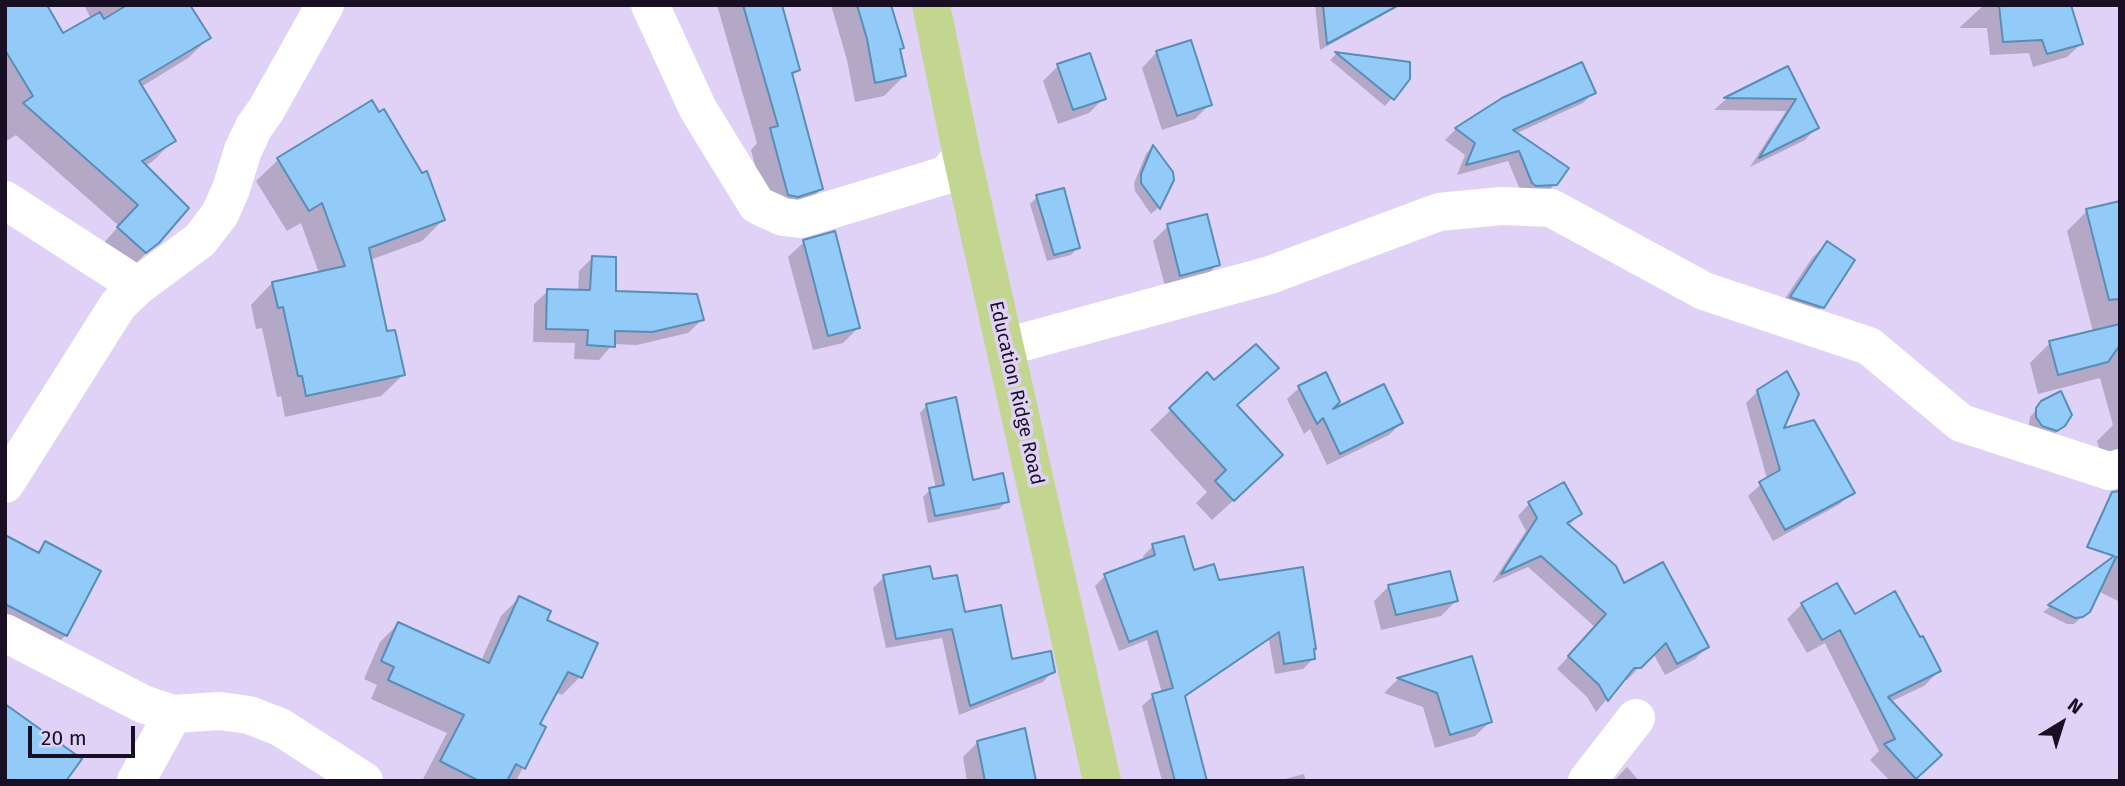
<!DOCTYPE html>
<html>
<head>
<meta charset="utf-8">
<style>
  body { margin:0 }
  #map { position:relative; width:2125px; height:786px; overflow:hidden; background:#e0d2f7; font-family:"Fira Sans",sans-serif }
  canvas { display:block }
  .frame { position:absolute; inset:0; border:7px solid #190f24; pointer-events:none }
  .north { position:absolute; left:2027px; top:688px; width:70px; height:70px; -webkit-text-stroke:5px #e0d2f7; paint-order:stroke; rotate:38deg; font-size:19px; font-weight:700; line-height:28px; text-align:center; color:#190f24 }
  .north::after { content:''; display:block; margin:auto; width:24px; height:32px; background:#190f24; clip-path:polygon(50% 0,100% 100%,50% 72%,0 100%) }
  .scale { position:absolute; left:28px; top:726px; width:107px; height:32px; box-sizing:border-box; border:4px solid #190f24; border-top:0; padding-left:9px; font-size:21px; line-height:24px; white-space:nowrap; color:#190f24; -webkit-text-stroke:5px #e0d2f7; paint-order:stroke }
</style>
</head>
<body>
<div id="map">
<canvas width="2125" height="786"></canvas>
<div class="frame"></div>
<div class="north">N</div>
<div class="scale">20 m</div>
</div>
<script>
const ctx = document.querySelector('canvas').getContext('2d');
ctx.lineJoin = 'round';
function paint(path, color) { ctx.fillStyle = color; ctx.fill(path, 'evenodd'); }
function stroke(path, color, width, dash) { ctx.strokeStyle = color; ctx.lineWidth = width; ctx.lineCap = dash ? 'butt' : 'round'; ctx.setLineDash(dash || []); ctx.stroke(path); }
function drawText(font, color, halo, rows, align = 'center') {
  ctx.font = font + ' "Fira Sans",sans-serif'; ctx.lineWidth = 7; ctx.setLineDash([]); ctx.textBaseline = 'middle'; ctx.strokeStyle = halo; ctx.fillStyle = color; for (const [text, x, y, turn = 0] of rows) {
    ctx.save(); ctx.translate(x, y); ctx.rotate((+turn || 0) * Math.PI / 180); ctx.textAlign = isNaN(turn) ? turn : align; if (halo) ctx.strokeText(text, 0, 0); ctx.fillText(text, 0, 0); ctx.restore();
  }
}
const shadow = new Path2D(`
  M5 5 63 36 91 19 84 5H179L209 38 188 58 141 87 173 141 153 161 145 166 158 242 136 263 98 249 119 226 16 135 5 142Z
  M717 5H780L798 70 791 77 821 189 801 209 768 215 751 150 757 143Z
  M831 5H889L902 47 899 50 904 76 884 96 855 102 847 60Z
  M1315 5H1386L1388 10 1380 17 1320 50Z
  M1984 5H2069L2081 44 2067 57 2033 67 2029 53 1990 55 1987 28H1959Z
  M1157 52 1210 104 1195 119 1162 130 1142 68Z
  M1336 54 1409 64V78L1385 106 1330 60Z
  M1058 66 1104 98 1089 113 1058 124 1043 81Z
  M1787 69 1817 127 1805 140 1750 167 1786 111 1714 110 1725 100Z
  M1594 92 1583 103 1515 134 1555 184 1544 196 1522 194 1508 161 1457 175 1465 155 1445 140 1456 129 1502 99Z
  M372 102 443 220 422 241 370 260 385 333 403 375 381 396 285 417 281 396 277 397 262 328 256 329 251 305 272 283 319 273 301 223 287 231 256 181 278 160Z
  M1152 147 1172 180 1158 208 1151 214 1135 191 1134 183 1146 154Z
  M1037 197 1078 247 1071 255 1047 261 1030 204Z
  M2087 211 2120 215V462L2104 466 2097 441 2113 425 2100 378 2038 394 2030 363 2050 343 2093 332 2067 231Z
  M1168 226 1218 264 1203 279 1166 290 1153 241Z
  M804 242 858 328 843 343 813 350 788 257Z
  M1827 243 1822 307 1807 322 1776 312 1812 258Z
  M592 258 614 293 702 320 688 333 637 345 613 344 599 360 574 359 575 343 533 342 534 304 548 291 578 292 579 271Z
  M1276 368 1236 406 1260 476 1212 520 1196 503 1207 492 1150 430 1207 375 1214 383Z
  M1300 387 1327 413 1401 423 1389 435 1327 465 1310 429 1304 434 1287 399Z
  M1758 391 1781 431 1852 492 1840 504 1773 541 1748 496 1767 479 1746 403Z
  M2043 402 2063 425 2055 433 2029 425 2030 417Z
  M927 405 972 482 1007 501 999 509 928 523 923 497 930 490 936 489 920 413Z
  M1529 504 1580 514 1568 526 1623 586 1707 647 1695 659 1665 675 1653 653 1627 680H1623L1596 712 1587 697 1557 669 1595 627 1528 567 1492 583 1526 531 1518 516Z
  M5 537 36 553 45 544 99 572 66 635 44 657 5 636Z
  M1153 546 1192 572 1218 582 1312 650 1313 659 1303 669 1275 674 1269 640 1184 698 1206 781H1162L1142 706 1153 696 1162 693 1147 640 1119 651 1095 586 1105 576 1144 561 1143 556Z
  M2118 556 2120 602 2098 591 2089 611 2074 624H2067L2043 612Z
  M884 577 932 582 1011 661 1053 671 1043 682 959 715 942 638 886 648 873 588Z
  M1389 586 1456 601 1441 616 1381 630 1374 601Z
  M519 598 545 621 580 677 562 695 555 692 538 724 544 727 516 781H426L423 779 447 733 371 699 377 685 364 679 380 642 398 624 481 661 501 616Z
  M1802 604 1854 616 1939 671 1924 686 1890 702 1939 755 1913 781H1890L1870 760 1879 751 1825 643 1807 653 1787 619Z
  M1471 658 1490 722 1475 736 1435 748 1423 707 1384 693 1397 680Z
  M978 742 1034 781H967L963 757Z
  M1627 767 1639 781H1614Z
  M1304 774 1306 781H1278Z`);
const building = new Path2D(`
  M5 5H47L63 33 100 12 104 19 127 5H190L211 38 139 81 176 141 142 161 189 208 159 243 146 253 117 227 138 205 23 103 33 96 5 50Z
  M743 5H782L800 70 792 73 823 189 798 197 788 195 770 128 778 126Z
  M857 5H891L904 48 900 49 906 76 875 83 867 39Z
  M1323 5H1399L1327 44Z
  M1999 5H2071L2083 44 2047 54 2042 40 2003 42Z
  M1191 40 1212 105 1177 116 1156 51Z
  M1335 52 1410 62V79L1394 100Z
  M1090 53 1106 99 1073 110 1057 64Z
  M1582 62 1596 93 1513 130 1569 168 1557 185 1536 186 1532 183 1519 151 1466 165 1475 143 1455 128 1502 98Z
  M1788 66 1819 128 1759 158 1796 99 1724 98Z
  M372 100 379 112 384 109 422 173 427 171 445 220 369 248 387 331 395 330 405 375 306 396 302 376H298L283 307 278 308 272 282 345 266 322 203 309 211 277 158Z
  M1153 145 1173 172 1174 180 1160 209 1141 183V174Z
  M1064 188 1080 248 1054 255 1036 195Z
  M2120 201V299L2109 300 2086 209Z
  M1207 214 1220 265 1180 276 1167 224Z
  M835 231 860 328 828 336 803 240Z
  M1827 241 1855 260 1824 308 1790 297Z
  M592 256 616 257V291L697 294 704 320 652 332 615 331V347L587 345 588 330 546 329 547 289 590 290Z
  M2120 324V345L2108 362 2058 375 2049 341Z
  M1256 344 1279 368 1237 405 1283 455 1234 501 1215 481 1226 470 1169 408 1207 372 1214 380Z
  M1787 371 1799 394 1784 428 1814 420 1855 493 1785 530 1759 482 1780 470 1757 390Z
  M1326 372 1340 402 1333 409 1384 384 1403 423 1340 454 1323 418 1317 424 1298 386Z
  M2061 391 2072 415 2065 426 2057 431 2042 426 2036 417V408L2041 401Z
  M956 397 973 480 1003 473 1009 502 935 516 929 488 944 485 926 404Z
  M1564 482 1582 514 1567 523 1616 566 1624 583 1663 562 1709 647 1677 664 1666 643 1641 668H1634L1608 701 1599 685 1568 656 1606 614 1541 556 1501 574 1537 518 1528 502Z
  M2120 491V558L2116 557 2090 612 2083 617 2075 618 2048 605 2114 556 2087 547 2112 492Z
  M5 535 39 553 45 541 101 571 67 636 5 604Z
  M1184 536 1194 570 1214 564 1219 580 1303 567 1316 649H1314L1315 659 1284 664 1279 632 1185 696 1207 781H1175L1152 694 1173 688 1157 631 1129 642 1104 574 1155 555 1152 544Z
  M930 566 933 579 957 575 965 612 1001 605 1012 659 1051 651 1055 672 970 706 952 629 896 639 883 575Z
  M1450 571 1458 601 1396 615 1388 585Z
  M1837 583 1855 614 1895 591 1920 637 1923 636 1941 671 1888 697 1942 755 1916 779 1884 744 1895 739 1840 630 1822 640 1801 603Z
  M519 596 551 611 547 620 598 643 582 678 568 672 540 724 546 727 525 769 516 764 507 781H479L440 761 464 715 388 680 394 667 381 661 398 622 489 663Z
  M1472 656 1492 722 1450 735 1437 693 1397 678Z
  M5 704 82 759 66 781H5Z
  M1025 728 1036 781H985L977 741Z`);
const minor = new Path2D(`
  M650 5 698 109 757 205 783 217 800 219 946 175 962 156
  M5 200 138 286
  M1005 347 1270 275 1439 212 1501 206 1551 208 1704 291 1869 346 1961 423 2109 471 2120 468
  M5 484 118 305 138 286 200 240 220 214 231 189 243 150 254 127 266 110 325 5
  M5 633 143 704 173 714 220 711 249 715 280 727 364 781
  M136 781 173 714
  M1587 781 1636 718`);
const major = new Path2D(`
  M931 5 962 156 1102 781`);
const streetNames = [
  ["Education Ridge Road",1016,393,77]
];
paint(shadow, '#0003');
paint(building, '#93cbf8');
stroke(building, '#578db7', 2);
stroke(minor, '#fff', 38);
stroke(major, '#c2d690', 38);
drawText('19px', '#190f24', '#e0d2f7', streetNames);
</script>
</body>
</html>
